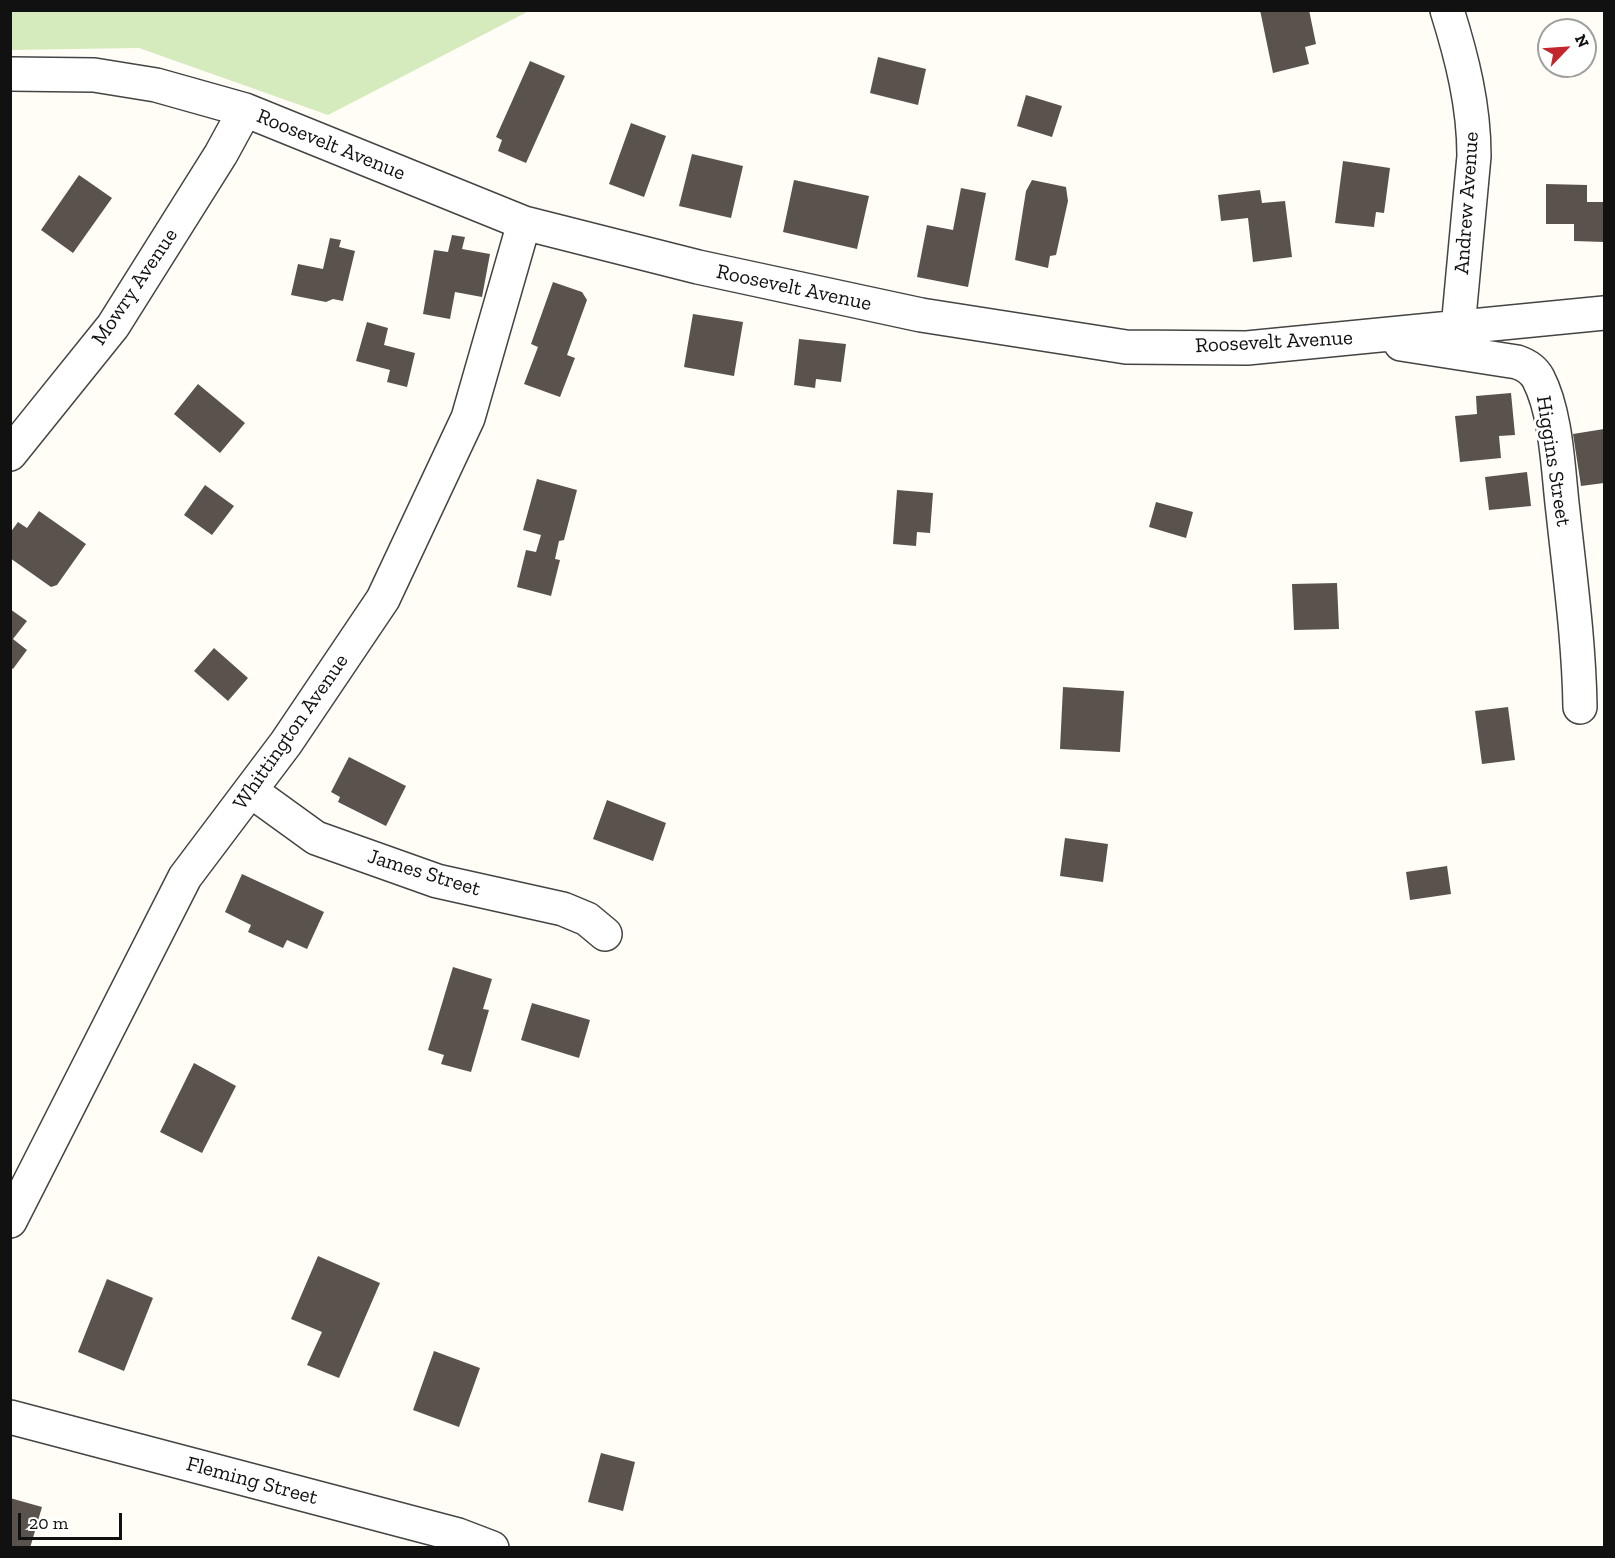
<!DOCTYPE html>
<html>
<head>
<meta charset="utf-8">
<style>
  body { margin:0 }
  #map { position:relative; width:1615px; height:1558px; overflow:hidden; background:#fffdf5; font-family:"Zilla Slab",serif }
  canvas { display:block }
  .frame { position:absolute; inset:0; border:12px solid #111; pointer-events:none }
  .north { position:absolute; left:1537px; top:18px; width:60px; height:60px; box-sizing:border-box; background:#fff; border:2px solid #a0a0a0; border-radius:50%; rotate:65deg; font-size:16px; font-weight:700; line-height:24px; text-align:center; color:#111 }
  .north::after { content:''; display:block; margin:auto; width:21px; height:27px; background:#c4262e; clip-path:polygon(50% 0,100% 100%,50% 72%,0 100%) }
  .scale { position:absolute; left:18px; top:1513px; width:104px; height:27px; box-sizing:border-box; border:3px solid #111; border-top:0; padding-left:8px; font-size:18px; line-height:21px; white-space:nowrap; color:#111; -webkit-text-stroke:4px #fff; paint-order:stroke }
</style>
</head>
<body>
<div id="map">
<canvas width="1615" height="1558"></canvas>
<div class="frame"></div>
<div class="north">N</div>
<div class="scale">20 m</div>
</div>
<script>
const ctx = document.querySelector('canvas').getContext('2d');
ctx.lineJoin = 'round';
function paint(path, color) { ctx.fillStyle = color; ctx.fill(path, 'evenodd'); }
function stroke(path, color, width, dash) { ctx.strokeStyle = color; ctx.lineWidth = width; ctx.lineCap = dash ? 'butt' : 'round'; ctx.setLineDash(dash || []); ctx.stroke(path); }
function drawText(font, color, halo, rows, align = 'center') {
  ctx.font = font + ' "Zilla Slab",serif'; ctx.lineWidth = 6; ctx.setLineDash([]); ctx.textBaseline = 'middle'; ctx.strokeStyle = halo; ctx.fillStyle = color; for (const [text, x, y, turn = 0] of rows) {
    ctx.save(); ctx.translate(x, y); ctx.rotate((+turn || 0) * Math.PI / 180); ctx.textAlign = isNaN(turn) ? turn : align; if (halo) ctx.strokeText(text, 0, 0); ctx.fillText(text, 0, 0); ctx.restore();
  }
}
const green = new Path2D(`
  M10 11 11 10 529 11 328 115 139 48 11 50Z`);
const building = new Path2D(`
  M1260 10H1309L1316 44 1305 47 1309 64 1273 73Z
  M878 57 926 69 918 105 870 93Z
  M530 61 565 76 526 163 498 151 502 140 496 137Z
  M1026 95 1062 106 1052 137 1017 126Z
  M631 123 666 136 644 197 609 184Z
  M692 154 743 166 731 218 679 206Z
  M1343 161 1390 168 1384 213 1376 212 1374 227 1335 223Z
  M79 175 112 198 73 253 41 230Z
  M794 180 869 196 857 249 783 232Z
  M1032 180 1066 187 1068 201 1056 255 1050 256 1048 268 1015 260 1026 191Z
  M1546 184 1587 185V202H1604V242L1574 241V224H1546Z
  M961 188 986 193 968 287 917 277 927 225 953 230Z
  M1260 190 1262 203 1285 201 1292 257 1253 262 1248 218 1221 221 1218 195Z
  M452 235 465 237 462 249 490 254 482 297 455 292 450 319 423 314 434 250 448 252Z
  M330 238 341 240 339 247 355 251 343 301 333 299 326 302 291 295 298 264 323 269Z
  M553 282 582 292 587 300 567 355 575 358 560 397 524 384 538 347 531 344Z
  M693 314 743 322 734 376 684 367Z
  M367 322 388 328 384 345 415 353 407 387 387 382 390 370 356 361Z
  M799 339 846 344 841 382 816 379 815 388 794 385Z
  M198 384 245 423 220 453 174 414Z
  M1511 393 1515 435 1499 436 1501 458 1460 462 1455 416 1477 414 1476 396Z
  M1604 429V483L1581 486 1573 434Z
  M1527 472 1531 506 1489 510 1485 477Z
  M537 479 577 490 564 540 559 541 555 559 560 560 551 596 517 587 526 550 536 552 541 535 523 530Z
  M205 485 234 506 212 535 184 515Z
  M897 490 933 493 930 533 917 532 916 546 893 544Z
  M1156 502 1193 512 1186 538 1149 527Z
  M39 511 86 544 57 585 51 587 10 558V533L18 522 27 528Z
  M1337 583 1339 629 1294 630 1292 584Z
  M10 609 27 621 13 639 27 650 13 669 10 667Z
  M214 648 248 678 228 701 194 671Z
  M1063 687 1124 691 1120 752 1060 749Z
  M1508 707 1515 760 1482 764 1475 711Z
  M349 757 406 786 386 826 338 802 340 797 331 792Z
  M607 800 666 823 653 861 593 839Z
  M1065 838 1108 844 1103 882 1060 876Z
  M1447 866 1451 894 1410 900 1406 872Z
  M242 874 324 912 307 949 287 940 283 948 248 932 251 925 225 912Z
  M453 967 492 979 483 1009 489 1010 471 1072 441 1064 444 1055 428 1050Z
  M532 1003 590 1020 579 1058 521 1040Z
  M194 1063 236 1086 202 1153 160 1132Z
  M318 1256 380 1283 339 1378 307 1365 322 1332 291 1319Z
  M107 1279 153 1298 124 1371 78 1352Z
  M434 1351 480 1368 459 1427 413 1410Z
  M601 1453 635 1462 623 1511 588 1502Z
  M10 1498 42 1507 30 1548H10Z`);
const minor = new Path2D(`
  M1447 10C1462 58 1474 105 1474 156L1458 328
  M10 74 94 75 156 85 245 110 524 223 698 267 921 315 1126 347 1247 348 1604 313
  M1401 344 1517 362C1526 365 1533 369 1538 378 1557 414 1558 472 1563 512 1570 577 1579 642 1580 707
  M10 454 113 326 221 154 245 110
  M251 791 316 838 437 881 563 909 587 919 605 934
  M10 1221 185 877 286 743 383 599 468 418 524 223
  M10 1417 458 1535 492 1548`);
const streetNames = [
  ["Roosevelt Avenue",331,145,22],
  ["Andrew Avenue",1467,203,-86],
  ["Mowry Avenue",135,287,-56],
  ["Roosevelt Avenue",794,288,12],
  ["Roosevelt Avenue",1274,342,-3],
  ["Higgins Street",1553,461,81],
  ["Whittington Avenue",291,732,-55],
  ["James Street",424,873,17],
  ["Fleming Street",252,1481,15]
];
paint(green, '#d5ebbd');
paint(building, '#5a524d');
stroke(minor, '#444', 36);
stroke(minor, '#fff', 33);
drawText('21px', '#111', '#fff', streetNames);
</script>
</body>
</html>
